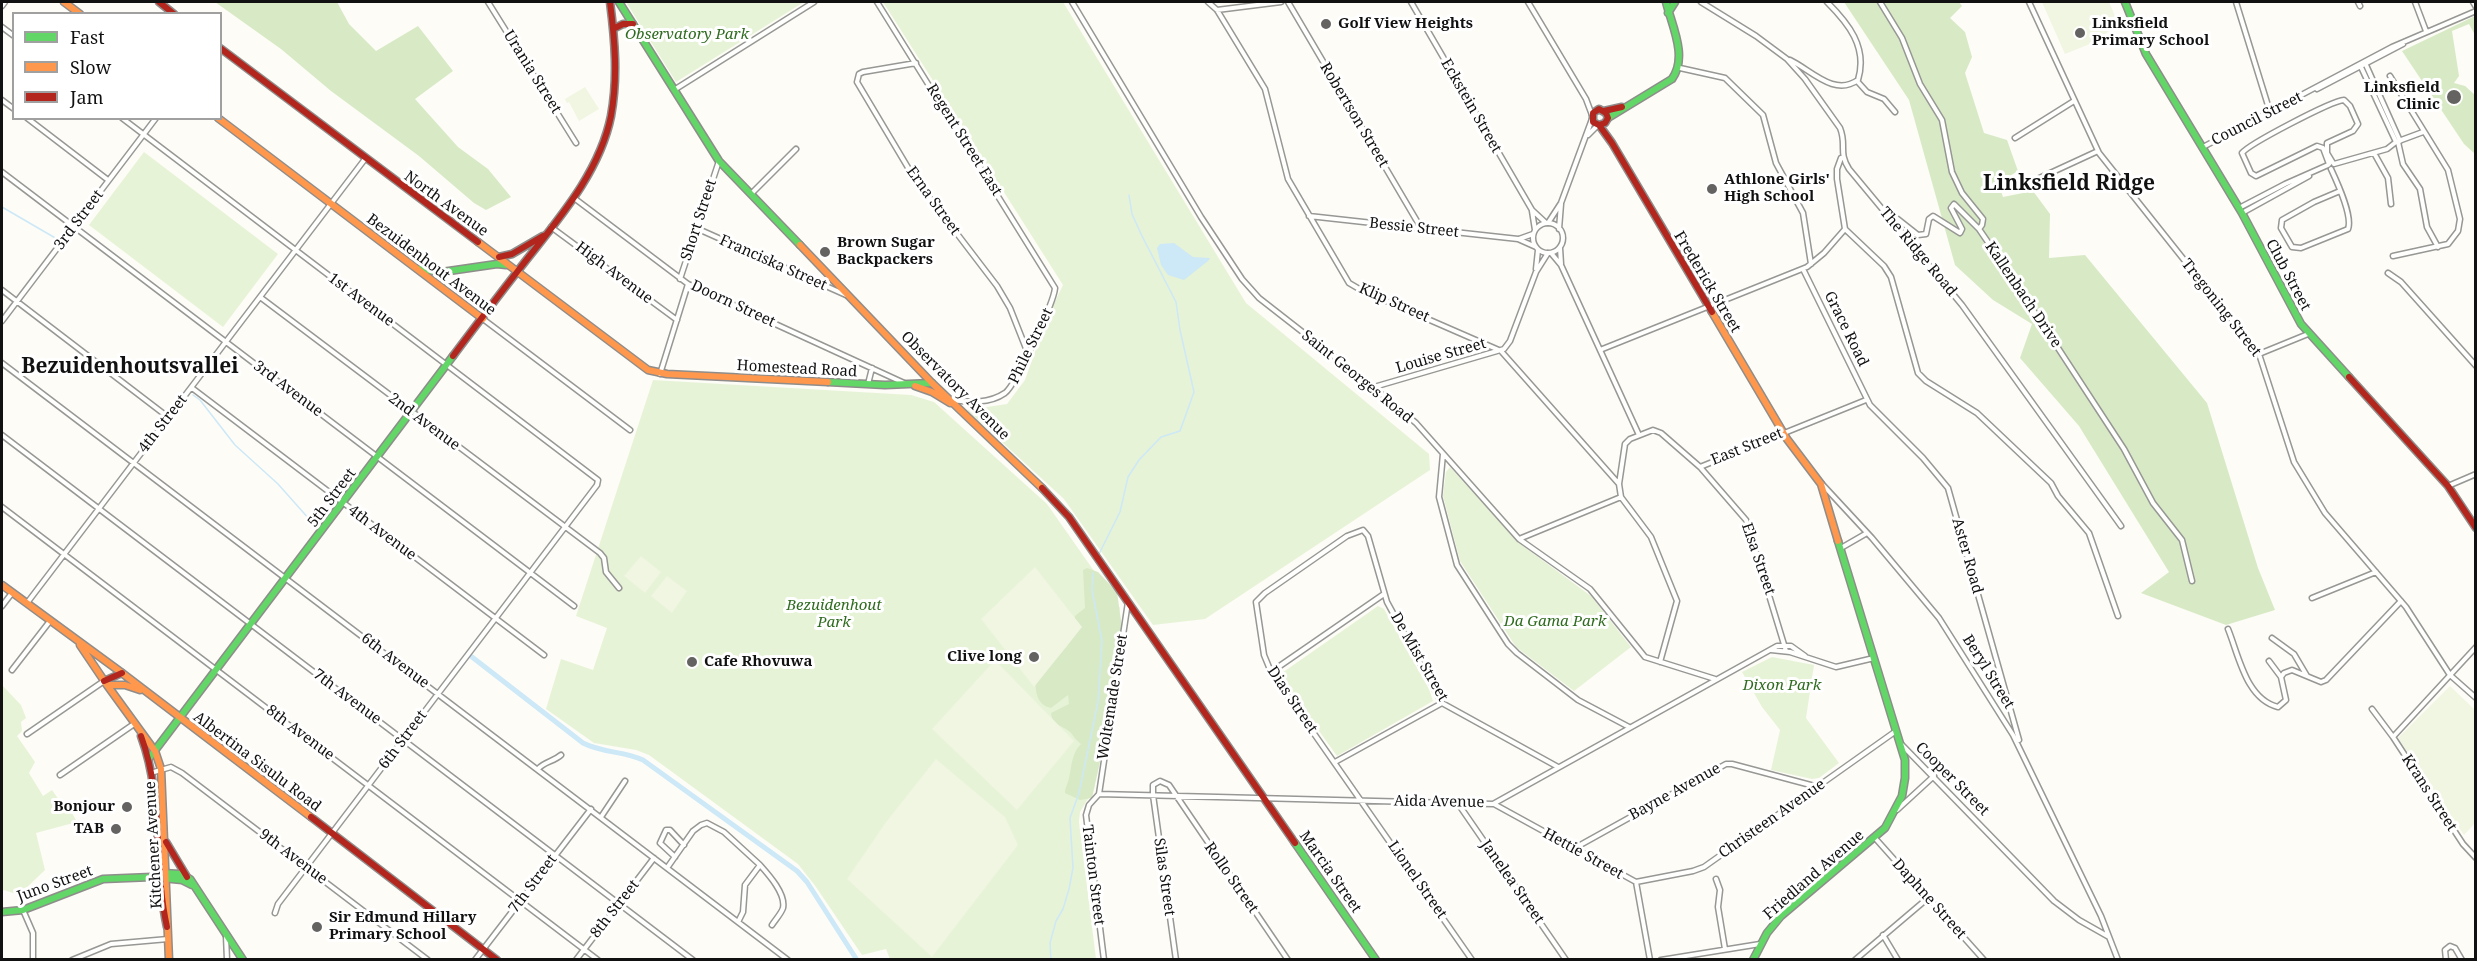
<!DOCTYPE html>
<html>
<head>
<meta charset="utf-8">
<style>
  body { margin:0 }
  #map { position:relative; width:2477px; height:961px; overflow:hidden; background:#fdfcf7; font-family:"Noto Serif",serif }
  canvas { display:block }
  .frame { position:absolute; inset:0; border:3px solid #111; pointer-events:none }
  .legend { position:absolute; left:12px; top:12px; width:210px; height:108px; box-sizing:border-box; background:#fff; border:2px solid #a0a0a0; margin:0; padding:8px 10px; list-style:none; font-size:18px; color:#111 }
  .legend li { display:flex; align-items:center; gap:12px; height:30px }
  .legend b { width:30px; border:2px solid #a0a0a0 }
</style>
</head>
<body>
<div id="map">
<canvas width="2477" height="961"></canvas>
<div class="frame"></div>
<ul class="legend">
<li><b style="height:8px;background:#63d668"></b>Fast</li>
<li><b style="height:8px;background:#ff974d"></b>Slow</li>
<li><b style="height:8px;background:#b3261e"></b>Jam</li>
</ul>
</div>
<script>
const ctx = document.querySelector('canvas').getContext('2d');
ctx.lineJoin = 'round';
function paint(path, color) { ctx.fillStyle = color; ctx.fill(path, 'evenodd'); }
function stroke(path, color, width, dash) { ctx.strokeStyle = color; ctx.lineWidth = width; ctx.lineCap = dash ? 'butt' : 'round'; ctx.setLineDash(dash || []); ctx.stroke(path); }
function drawText(font, color, halo, rows, align = 'center') {
  ctx.font = font + ' "Noto Serif",serif'; ctx.lineWidth = 6; ctx.setLineDash([]); ctx.textBaseline = 'middle'; ctx.strokeStyle = halo; ctx.fillStyle = color; for (const [text, x, y, turn = 0] of rows) {
    ctx.save(); ctx.translate(x, y); ctx.rotate((+turn || 0) * Math.PI / 180); ctx.textAlign = isNaN(turn) ? turn : align; if (halo) ctx.strokeText(text, 0, 0); ctx.fillText(text, 0, 0); ctx.restore();
  }
}
const green = new Path2D(`
  M626 2H804L676 82Z
  M883 2H1063L1246 303 1429 454 1430 470 1205 619 1153 625 1064 499 967 410 1007 404 1025 380 1046 320 1063 285Z
  M144 152 278 254 223 327 89 225Z
  M653 380 911 395 934 402 1047 504 1120 608 1094 789 1080 812 1079 822 1096 959H890L886 949 862 955 816 887 798 864 649 755 636 750 594 743 546 709 561 659 593 670 607 628 576 616Z
  M1450 467 1519 543 1591 596 1631 647 1574 691 1516 647 1460 561 1443 496 1446 472Z
  M1378 606 1384 609 1429 689 1433 701 1337 756 1279 675Z
  M1772 657 1814 665 1806 718 1839 763 1819 778 1812 779 1771 770 1780 730 1762 707 1742 672Z
  M2 685 21 705 26 718 21 722 22 731 17 736 35 762 29 773 43 796 52 790 61 803 66 802 77 822 36 833 45 870 19 895 4 890 2 891Z`);
const forest = new Path2D(`
  M215 2H337L349 24 376 51 418 26 453 71 415 99 458 147 488 169 511 197 486 210 474 203 419 156 331 91 281 49Z
  M1844 2H1959L1962 6 1950 18 1965 32 1972 57 1965 73 1984 133 2007 140 2018 171 1998 183 2003 197 2033 191 2050 214 2049 258 2085 255 2207 403 2258 568 2275 610 2226 625 2141 593 2169 572 2079 426 2020 358 2032 324 1993 300 1955 265 1909 100Z
  M2475 16V35L2469 24 2452 31 2459 76 2454 83 2465 86 2475 95 2474 153 2464 144 2402 51Z
  M1087 568 1098 572 1117 592 1123 635 1106 735 1092 798 1080 800 1065 793C1065 787 1068 784 1069 778 1072 766 1071 754 1081 744 1077 741 1074 737 1071 733 1063 725 1052 726 1051 713L1069 704 1068 695 1051 708C1037 705 1036 693 1035 681 1044 672 1075 640 1078 629L1074 620 1075 616 1085 608 1083 570Z`);
const pitch = new Path2D(`
  M2042 2H2109L2118 23 2097 41 2065 54Z
  M585 87 599 109 579 121 569 102 567 103 565 99Z
  M641 556 661 572 645 593 624 576Z
  M1035 567 1082 627 1034 687 981 619Z
  M667 576 687 591 672 613 651 596Z
  M995 660 1074 741 1017 810 932 729Z
  M2450 686 2475 710V823L2464 835 2398 738Z
  M936 759 1005 817 1018 845 932 957 847 879 886 822Z`);
const water = new Path2D(`
  M1174 243 1193 257 1210 258 1208 261 1184 280 1168 275 1161 265 1157 248 1160 244Z`);
const stream = new Path2D(`
  M2 207 57 239
  M193 395 200 400 235 445 278 484 318 529
  M1098 556 1120 512 1128 477 1139 460 1161 437 1180 431 1194 392 1180 330 1176 302 1141 234 1132 214 1129 195
  M1051 960 1050 943 1056 921 1063 909 1069 889 1073 868 1070 818 1079 793 1098 702 1102 641 1092 590 1093 573`);
const canal = new Path2D(`
  M472 657 583 743C602 753 624 751 643 760L797 871 807 882 857 960`);
const street = new Path2D(`
  M488 2 576 143
  M877 2 1055 288C1054 302 1016 385 1005 393 989 404 970 402 951 400
  M1072 2 1201 217 1242 279 1259 298 1373 387 1416 423 1519 539 1590 589 1645 657 1715 679
  M1208 2 1217 10 1265 89 1288 179 1349 283 1361 290 1501 351 1619 484
  M1288 2 1421 228
  M1411 2 1532 210 1546 223
  M1528 2 1586 99 1592 115
  M1701 2 1756 36 1787 59 1805 79 1840 128C1847 145 1838 152 1849 169L1962 305 2121 526
  M1880 2 1902 38 1920 84 1942 120 1952 172 1962 193 1983 219 1982 225 1979 229
  M2029 2 2099 153 2259 354 2294 462 2325 513 2406 607 2450 675 2476 698
  M2236 2 2270 112
  M2358 2 2360 6
  M2415 2 2426 31
  M2473 2 2476 7
  M2 6 5 2
  M1217 10 1281 2
  M2 27 14 36
  M1790 60C1811 70 1834 97 1858 80 1868 47 1848 23 1827 2
  M916 63 863 72 859 74 857 82 913 176 997 286 1010 308 1027 351
  M2366 65 2400 141
  M2361 67 2396 142
  M1680 68 1725 78 1763 115 1776 163 1803 213 1811 264
  M2390 76 2448 170 2460 219 2458 231 2448 244 2393 256
  M1857 81 1867 92 1884 99 1895 112
  M2317 89 2403 44
  M674 90 814 2
  M2 100 14 109
  M27 118 108 180
  M122 118 598 480 597 485 278 904 275 913
  M1588 135 1598 125
  M2015 138 2074 101
  M2398 142 2403 164 2420 189 2427 227 2438 247
  M2203 147 2392 47 2476 11
  M2374 153 2388 178 2391 204
  M1841 158 1837 169V179L1845 229 1884 266 1891 277 1918 373 1926 381 1977 413 2051 483 2058 496 2089 533 2118 616
  M2329 164 2323 148 2317 146 2256 176 2251 173 2242 153C2249 144 2331 101 2344 100L2350 106 2358 124 2353 131 2327 143V153L2333 163
  M2334 164 2387 149 2396 142 2423 132
  M2331 169C2337 182 2353 216 2348 229L2301 248 2292 247 2281 228 2282 220 2314 202 2340 191
  M2 172 574 606
  M2033 181 2098 151
  M751 194 796 149
  M574 198 688 284 904 383
  M2239 208 2285 184 2328 165
  M1885 209 1918 235 1926 234 1929 219 1933 216 1960 233 1962 229 1951 208 1954 204 1979 229 2009 273 2124 449 2153 503 2182 540 2192 581
  M1532 211 1535 230
  M2242 213 2309 176
  M1309 216 1518 239 1536 247
  M1548 223 1561 203 1592 119
  M1533 238a15 15 0 1 1 30 0a15 15 0 1 1-30 0Z
  M551 227 677 320
  M696 228 846 295
  M1559 229 1561 204
  M1519 239 1533 234
  M1560 248 1561 264
  M1551 253 1561 265 1639 435
  M1536 269 1538 250
  M1803 269 1870 405 1923 458 1948 488 2019 740 2016 741
  M2388 273 2401 282 2476 366
  M680 279 719 161
  M2 290 168 417
  M260 297 600 553 604 558 606 572 619 588
  M483 319 630 430
  M2 321 156 118
  M1600 350 1807 267 1824 253 1845 229
  M2259 354 2308 334
  M2 363 788 960
  M660 374 688 284
  M868 384 872 368
  M1374 387 1504 349 1510 341 1536 272 1548 253
  M192 388 544 655
  M2 435 693 960
  M1443 454 1439 497 1457 565 1508 644 1517 653 1578 700 1629 727
  M1700 467 1866 400
  M1822 484 1872 538 1939 618 2013 735 2101 916 2118 960
  M2448 486 2476 474
  M2 507 598 960
  M1519 539 1621 497
  M1841 548 1867 533
  M2312 598 2376 572
  M27 603 365 159
  M2 606 12 593
  M2228 629C2239 656 2246 699 2278 707L2286 700 2281 677 2284 673 2292 670 2321 682 2326 680 2401 601
  M2272 638 2294 654 2307 676
  M2476 647 2393 737 2463 844 2476 858
  M1771 650 1790 652 1836 667 1874 658
  M2269 661 2281 677
  M1660 662 1677 601 1651 537 1621 497 1619 484 1625 444 1630 439 1653 430 1661 433 1700 467 1746 520 1786 651
  M12 670 50 621
  M1271 672 1384 594
  M2372 709 2393 737
  M27 734 104 681
  M1902 745 2054 901 2079 920 2109 937
  M1335 762 1442 703
  M538 769C545 761 553 762 561 755
  M154 772 171 767 182 773 428 960
  M60 775 134 724
  M1099 794 1493 804 1777 646H1791L1805 656
  M1099 794 1128 602
  M1099 794 1089 805 1086 815 1104 960
  M1494 804 1636 882
  M1459 805 1566 960
  M1897 810 1934 776
  M601 817 625 781
  M1875 838 1984 960
  M1573 849 1726 764H1732L1818 787
  M675 857 660 843 666 830H670L684 845
  M760 865C769 875 786 894 783 908 781 914 775 920 772 925
  M667 868 693 831 701 825 707 823 724 832 760 865 745 885 743 912 738 922
  M1716 879 1720 890 1718 907 1725 949
  M1636 882 1693 871 1704 867 1896 731
  M1636 882 1650 960
  M23 910 33 933V960
  M1883 935 1898 960
  M226 936 227 960
  M72 960 111 944 168 939
  M475 960 591 809
  M576 960 654 858
  M1176 960 1153 795V785L1160 781 1169 785 1288 960
  M1472 960 1271 672 1264 655 1256 602 1265 593 1347 536 1363 530 1368 536 1387 602 1442 703 1558 767
  M1661 960 1760 944
  M1855 960 1928 898
  M2446 960 2445 950 2450 946 2455 948 2462 960`);
const fast = new Path2D(`
  M619 2 719 161 800 245
  M2125 2 2146 54 2242 213 2301 324 2349 377
  M1668 13 1675 2
  M1608 118 1672 79C1688 57 1672 26 1666 2
  M418 269 442 272 497 264 506 265
  M828 382 885 385 932 383
  M150 757 453 356
  M1295 843 1376 960
  M164 873 179 874 190 879 243 960
  M2 912 23 910 103 879 152 877 182 880 192 885
  M1753 960 1767 933 1781 916 1885 828 1902 796 1905 778V760L1838 541`);
const slow = new Path2D(`
  M64 2 80 14
  M218 118 483 319
  M478 242 648 370 667 374 828 382
  M800 245 932 383 1042 488
  M1712 312 1787 439 1821 484 1838 541
  M915 386 932 392 950 403
  M2 585 122 673 311 817
  M80 645 107 685H125L140 690
  M107 685 155 751 161 769 169 960`);
const jam = new Path2D(`
  M159 2 174 14
  M615 28 623 24H633
  M220 48 478 242
  M1604 111 1622 107
  M1599 125 1605 123 1608 118 1606 113 1599 109 1593 113V122L1599 125 1612 143 1712 312
  M499 257 512 254 543 236
  M453 356C474 328 495 300 517 272 553 225 599 176 611 116 618 78 615 41 610 2
  M2349 377 2448 486 2476 528
  M1042 488 1069 517 1295 843
  M104 681 122 673
  M141 736C164 798 153 863 167 927
  M311 817 497 960
  M166 842 187 877`);
const markers = [
  [1326,24,6,"#646362"],
  [2080,33,6,"#646362"],
  [2454,97,8,"#646362"],
  [1712,189,6,"#646362"],
  [825,252,6,"#646362"],
  [1034,657,6,"#646362"],
  [692,662,6,"#646362"],
  [127,807,6,"#646362"],
  [116,829,6,"#646362"],
  [317,927,6,"#646362"]
];
const poiNames = [
  ["Golf View Heights",1338,24],
  ["Linksfield",2092,24],
  ["Primary School",2092,41],
  ["Linksfield",2440,88,"right"],
  ["Clinic",2440,105,"right"],
  ["Athlone Girls'",1724,180],
  ["High School",1724,197],
  ["Brown Sugar",837,243],
  ["Backpackers",837,260],
  ["Clive long",1022,657,"right"],
  ["Cafe Rhovuwa",704,662],
  ["Bonjour",115,807,"right"],
  ["TAB",104,829,"right"],
  ["Sir Edmund Hillary",329,918],
  ["Primary School",329,935]
];
const parkNames = [
  ["Observatory Park",687,35],
  ["Bezuidenhout",834,606],
  ["Park",834,623],
  ["Da Gama Park",1555,622],
  ["Dixon Park",1782,686]
];
const streetNames = [
  ["Urania Street",532,72,58],
  ["Eckstein Street",1471,106,60],
  ["Robertson Street",1354,115,59],
  ["Council Street",2257,119,-27],
  ["Regent Street East",964,140,58],
  ["Erna Street",933,201,54],
  ["North Avenue",446,204,36],
  ["3rd Street",79,220,-53],
  ["Short Street",699,220,-72],
  ["Bessie Street",1414,228,6],
  ["The Ridge Road",1918,252,50],
  ["Franciska Street",773,263,24],
  ["Bezuidenhout Avenue",431,265,37],
  ["High Avenue",614,273,37],
  ["Club Street",2288,275,62],
  ["Frederick Street",1707,282,59],
  ["Kallenbach Drive",2023,295,56],
  ["1st Avenue",361,300,37],
  ["Klip Street",1394,303,24],
  ["Doorn Street",733,304,25],
  ["Tregoning Street",2221,308,52],
  ["Grace Road",1846,329,64],
  ["Phile Street",1031,346,-64],
  ["Louise Street",1441,356,-16],
  ["Homestead Road",797,369,3],
  ["Saint Georges Road",1357,377,39],
  ["Observatory Avenue",955,386,45],
  ["3rd Avenue",288,389,37],
  ["2nd Avenue",424,422,37],
  ["4th Street",163,424,-52],
  ["East Street",1747,447,-22],
  ["5th Street",332,498,-53],
  ["4th Avenue",382,533,37],
  ["Aster Road",1967,556,74],
  ["Elsa Street",1758,559,71],
  ["De Mist Street",1419,657,60],
  ["6th Avenue",395,661,37],
  ["Beryl Street",1988,672,58],
  ["7th Avenue",347,697,37],
  ["Woltemade Street",1113,697,-81],
  ["Dias Street",1292,700,56],
  ["8th Avenue",300,733,37],
  ["6th Street",403,740,-53],
  ["Albertina Sisulu Road",257,762,37],
  ["Cooper Street",1952,779,45],
  ["Bayne Avenue",1675,792,-29],
  ["Krans Street",2429,793,57],
  ["Aida Avenue",1439,802,1],
  ["Christeen Avenue",1772,819,-35],
  ["Kitchener Avenue",154,845,-93],
  ["Hettie Street",1583,854,29],
  ["9th Avenue",293,857,37],
  ["Marcia Street",1330,872,55],
  ["Tainton Street",1093,875,83],
  ["Friedland Avenue",1814,875,-41],
  ["Silas Street",1164,877,82],
  ["Rollo Street",1231,878,55],
  ["Lionel Street",1417,880,55],
  ["Janelea Street",1512,882,55],
  ["Juno Street",55,884,-20],
  ["7th Street",533,884,-53],
  ["Daphne Street",1929,899,48],
  ["8th Street",615,909,-52]
];
const districtNames = [
  ["Linksfield Ridge",2069,184],
  ["Bezuidenhoutsvallei",130,367]
];
paint(green, '#e7f3d7');
paint(forest, '#d8eac5');
paint(pitch, '#f0f6e1');
paint(water, '#cde8f7');
stroke(stream, '#cde8f7', 1.5);
stroke(canal, '#cde8f7', 5);
stroke(street, '#979795', 7);
stroke(fast, '#8e8d8b', 9);
stroke(slow, '#8e8d8b', 9);
stroke(jam, '#8e8d8b', 9);
stroke(street, '#fffffe', 4);
stroke(fast, '#63d668', 6);
stroke(slow, '#ff974d', 6);
stroke(jam, '#b3261e', 6);
for (const [x, y, r, color] of markers) { const dot = new Path2D(); dot.arc(x, y, r, 0, 2 * Math.PI); ctx.fillStyle = color; ctx.fill(dot); stroke(dot, '#fff', 2); }
drawText('bold 15px', '#111', '#fff', poiNames, 'left');
drawText('italic 15px', '#2f6b1f', '#fff', parkNames);
drawText('15px', '#111', '#fff', streetNames);
drawText('bold 21px', '#111', '#fff', districtNames);
</script>
</body>
</html>
